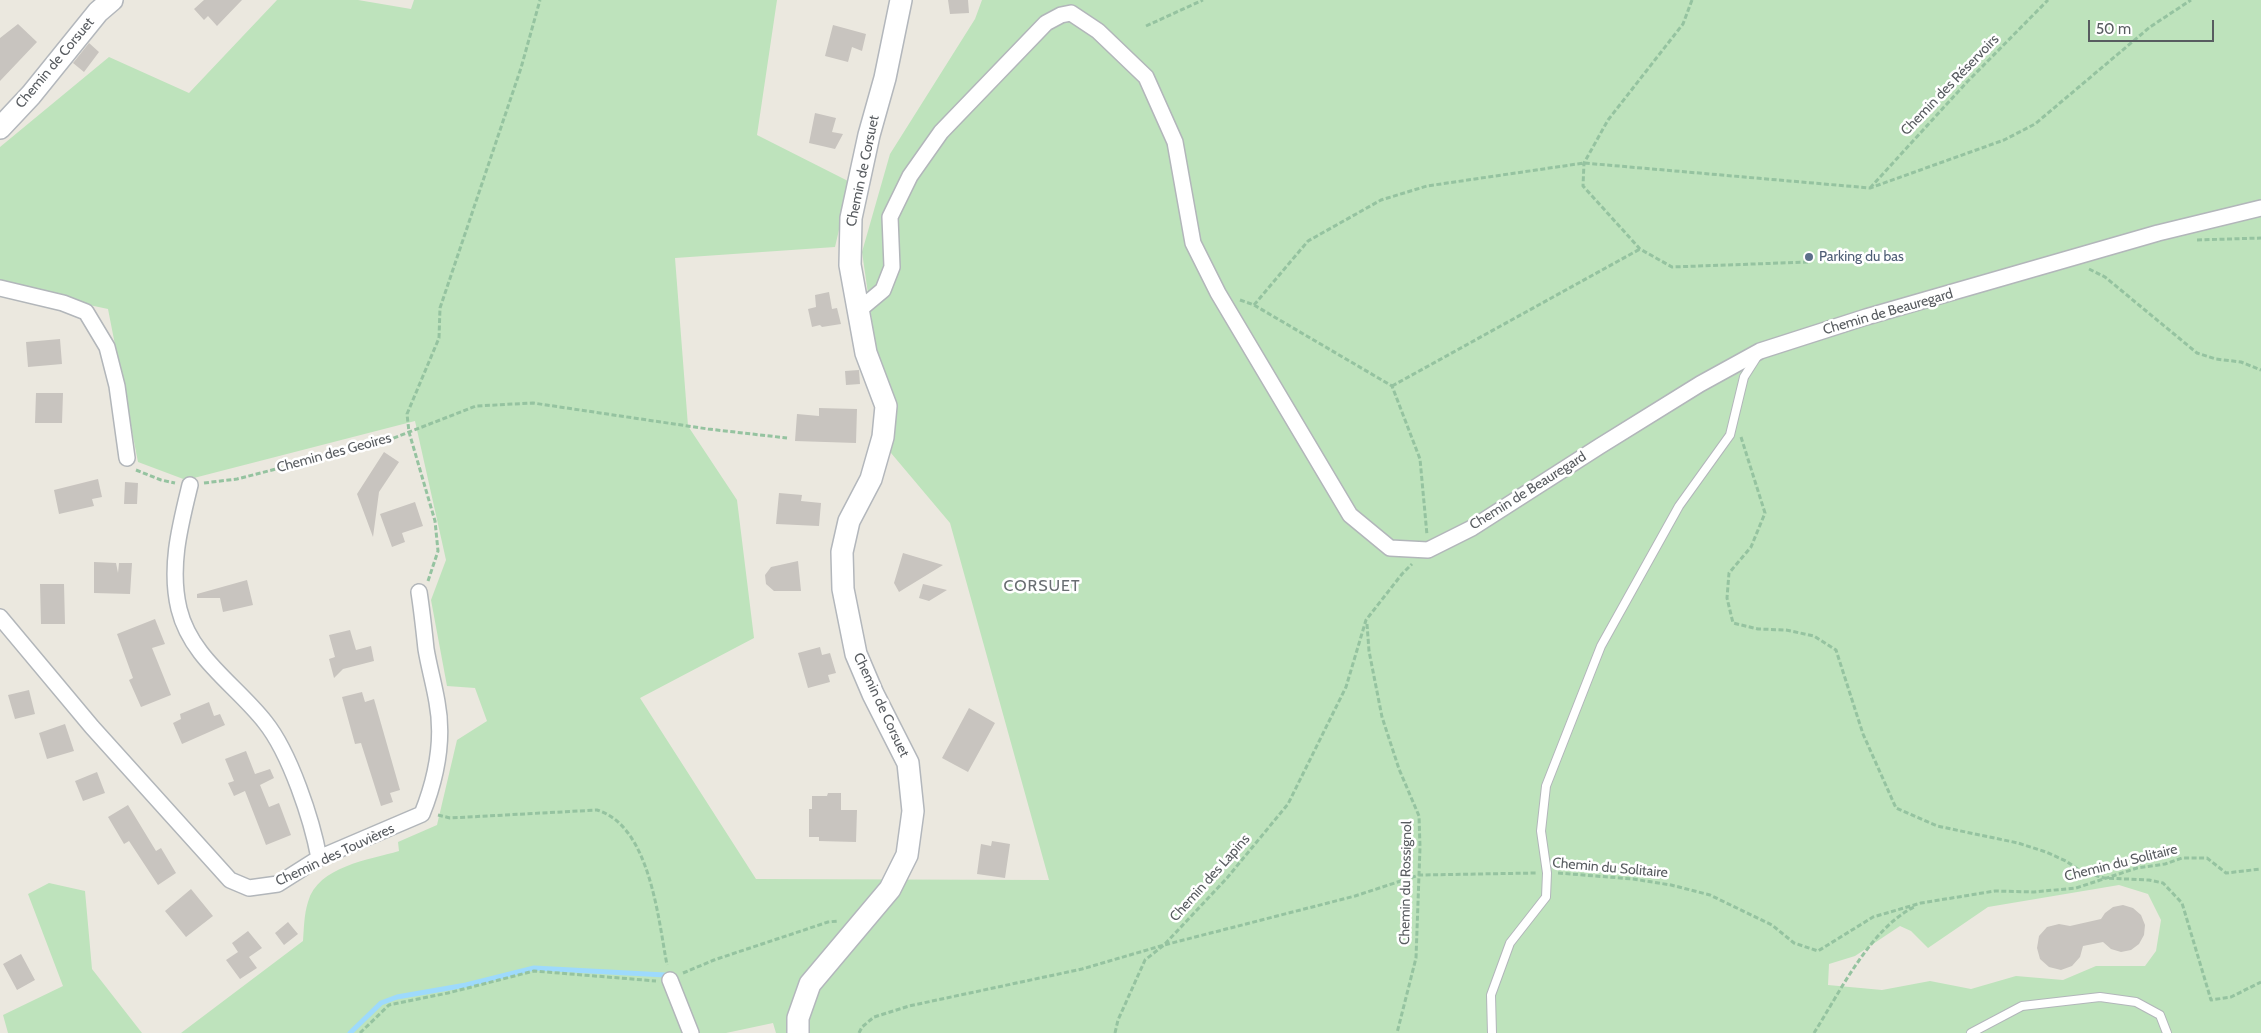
<!DOCTYPE html>
<html>
<head>
<meta charset="utf-8">
<style>
  body { margin:0 }
  #map { position:relative; width:2261px; height:1033px; overflow:hidden; background:#ebe8df; font-family:Cabin,sans-serif }
  canvas { display:block }
  .scale { position:absolute; left:2088px; top:20px; width:126px; height:22px; box-sizing:border-box; border:2px solid #585c60; border-top:0; padding-left:6px; font-size:15px; line-height:18px; white-space:nowrap; color:#585c60; -webkit-text-stroke:4px #fff; paint-order:stroke }
</style>
</head>
<body>
<div id="map">
<canvas width="2261" height="1033"></canvas>
<div class="scale">50 m</div>
</div>
<script>
const ctx = document.querySelector('canvas').getContext('2d');
ctx.lineJoin = 'round';
function paint(path, color) { ctx.fillStyle = color; ctx.fill(path, 'evenodd'); }
function stroke(path, color, width, dash) { ctx.strokeStyle = color; ctx.lineWidth = width; ctx.lineCap = dash ? 'butt' : 'round'; ctx.setLineDash(dash || []); ctx.stroke(path); }
function drawText(font, color, halo, rows, align = 'center') {
  ctx.font = font + ' Cabin,sans-serif'; ctx.lineWidth = 5; ctx.setLineDash([]); ctx.textBaseline = 'middle'; ctx.strokeStyle = halo; ctx.fillStyle = color; for (const [text, x, y, turn = 0] of rows) {
    ctx.save(); ctx.translate(x, y); ctx.rotate((+turn || 0) * Math.PI / 180); ctx.textAlign = isNaN(turn) ? turn : align; if (halo) ctx.strokeText(text, 0, 0); ctx.fillText(text, 0, 0); ctx.restore();
  }
}
const green = new Path2D(`
  M277 0H358L411 9 414 0H777L757 135 850 182 835 247 675 258 688 426 737 500 754 638 640 698 756 879 1049 880 950 523 891 453 862 252 890 154 975 19 982 0H2261V1033H776L773 1023 726 1033H181L303 941C304 929 304 914 308 902 318 866 369 860 399 851L398 842 437 825 457 740 487 721 475 688 447 686 431 600 446 560 415 421 186 480 138 462 108 309 0 286V147L109 57 189 93ZM2119 885 2148 894 2161 920 2156 951 2145 966H2096L2063 980 2016 976 1971 989 1930 981 1882 990 1828 985 1829 964 1855 956 1900 926 1911 931 1928 948 1988 907Z
  M49 883 85 891 92 969 142 1033H8L3 1015 63 986 28 894Z`);
const stream = new Path2D(`
  M350 1033 381 1003 397 997 466 985 534 968 665 975`);
const building = new Path2D(`
  M204 0H242L217 26 208 16 204 20 194 9Z
  M948 0H968L969 13 950 14Z
  M18 24 37 42 0 81V38Z
  M833 25 866 34 862 51 852 47 848 62 825 56Z
  M89 43 99 52 84 72 73 63Z
  M815 113 836 118 832 132 843 134 835 149 809 143Z
  M829 292 832 309 837 308 841 324 822 327 820 325 812 327 808 309 816 307 815 295Z
  M60 339 62 364 28 367 26 342Z
  M859 370 860 384 846 385 845 371Z
  M36 393H63L62 423H35Z
  M819 408 857 409 856 443 795 441 797 414 819 416Z
  M384 452 399 462 379 492 373 537 357 494Z
  M98 479 102 497 92 499 94 506 59 514 54 490Z
  M125 482 138 483 137 504H124Z
  M779 493 802 495 801 501 821 503 819 526 776 524Z
  M415 502 423 526 402 533 405 542 392 547 380 514Z
  M903 553 943 565 899 592 894 583Z
  M798 561 801 591H774L766 584 765 575 771 567Z
  M94 562 116 563 118 573 119 563H132L130 594 94 593Z
  M247 580 253 605 223 612 220 598H197V594Z
  M40 584H64L65 624H41Z
  M923 584 947 590 929 601 919 598Z
  M155 619 165 644 152 648 171 695 141 707 129 680 133 678 117 634Z
  M350 630 356 650 371 646 374 661 343 669 334 678 329 659 335 657 329 635Z
  M820 647 822 655 830 653 836 673 828 675 830 682 808 688 798 653Z
  M29 690 35 714 15 719 8 695Z
  M362 692 365 702 374 699 400 790 390 793 393 802 381 806 361 743 355 744 342 697Z
  M209 702 214 716 220 714 225 725 182 744 173 723 181 719 180 714Z
  M969 708 995 723 968 772 942 758Z
  M65 724 74 751 47 759 39 733Z
  M246 751 255 774 270 769 274 778 260 785 269 807 279 803 291 835 266 845 245 791 234 796 228 783 234 781 225 759Z
  M97 772 105 793 83 801 75 781Z
  M828 793H841V810H857L856 842 819 841V837H809V809H812V796H827Z
  M128 805 156 851 161 848 176 873 158 885 129 841 124 844 108 817Z
  M992 841 1010 844 1005 878 977 874 981 844 991 846Z
  M191 889 213 916 186 937 165 911Z
  M2123 905 2133 908 2141 915 2145 925 2144 935 2139 944 2131 950 2121 952 2111 949 2103 942 2083 946 2080 957 2072 966 2061 970 2049 967 2040 959 2037 948 2039 936 2047 927 2059 924 2070 926 2101 919 2105 913 2113 907Z
  M288 922 298 934 284 945 275 933Z
  M248 931 262 948 249 957 257 968 240 979 226 960 238 952 232 943Z
  M21 954 35 980 17 990 3 964Z`);
const path = new Path2D(`
  M1692 0 1683 24 1608 120 1584 163 1583 186 1640 249 1672 267 1808 262
  M1146 26 1203 0
  M1870 188 1967 82 2048 0
  M2197 240 2261 238
  M2089 269 2105 277 2197 353 2216 359 2241 362 2261 370
  M1240 300 1254 305 1392 386 1420 459 1427 535
  M1254 305 1308 241 1381 200 1427 186 1584 163 1870 188 2004 140 2035 124 2150 27 2191 0
  M1392 386 1640 249
  M1741 437 1765 513 1751 547 1729 573 1727 598 1733 623 1758 629 1786 630 1814 636 1836 650 1863 734 1896 808 1937 826 2018 843 2046 852 2066 861 2079 870 2104 878 2149 880 2163 883 2182 903 2211 1000 2231 997 2261 982
  M136 470 161 480 175 483
  M204 483 237 479 386 441 476 406 533 403 708 429 787 438
  M428 581 438 551 435 521 409 432 407 414 439 338 440 308 521 68 540 0
  M1367 624 1369 651 1382 717 1399 769 1419 816 1420 847 1416 958 1397 1033
  M438 815 450 818 597 810C650 826 658 918 667 965
  M1558 873 1633 879 1671 885 1710 895 1772 925 1794 943 1818 951 1873 917 1921 903 1995 891 2034 892 2076 888 2137 868 2165 864 2182 858H2207L2226 873 2261 869
  M683 973 714 960 828 922 838 921
  M360 1033 389 1005 448 993 534 971 656 981
  M859 1033 862 1027 874 1017 909 1006 1082 969 1164 945 1355 896 1419 875 1537 873
  M1115 1033 1118 1020 1145 960 1164 945 1227 878 1288 804 1346 687 1366 620 1402 574 1412 564
  M1814 1033C1840 992 1870 929 1914 907`);
const lane = new Path2D(`
  M1492 1033 1491 995 1510 943 1546 897 1547 873 1541 831 1546 786 1601 646 1679 506 1730 435 1744 377 1758 355
  M1971 1033 2022 1006 2100 997 2136 1002 2160 1015 2167 1033`);
const street = new Path2D(`
  M0 288 63 303 86 312 107 347 117 386 127 458
  M859 310 883 290 892 267 890 217 910 176 941 132 1046 23 1061 15 1071 13 1098 31 1146 77 1175 142 1193 243 1218 293 1350 515 1390 548 1428 550 1472 528 1600 446 1700 384 1760 351 1866 317 2158 233 2261 208
  M190 485C180 526 169 567 179 609 191 658 235 684 265 722 290 753 312 820 319 858
  M0 617 92 727 230 880 249 888 278 884 319 858 422 814C436 779 444 739 437 702 434 684 429 667 426 649 424 630 422 611 419 592
  M670 980 691 1033`);
const secondary = new Path2D(`
  M0 128 31 95 98 12 112 0
  M798 1033V1018L810 984 890 889 907 855 913 811 908 763 873 694 856 654 843 589 842 552 849 521 871 479 883 437 886 406 866 353 850 265 851 218 869 135 885 78 901 0`);
const markers = [
  [1809,257,5,"#5c6f8a"]
];
const streetNames = [
  ["Chemin de Corsuet",55,63,-50],
  ["Chemin des Réservoirs",1950,85,-46],
  ["Chemin de Corsuet",863,171,-78],
  ["Chemin de Beauregard",1888,312,-16],
  ["Chemin des Geoires",334,453,-15],
  ["Chemin de Beauregard",1528,491,-32],
  ["Chemin de Corsuet",881,705,65],
  ["Chemin des Touvières",335,855,-25],
  ["Chemin du Solitaire",2121,863,-14],
  ["Chemin du Solitaire",1610,868,5],
  ["Chemin des Lapins",1210,878,-48],
  ["Chemin du Rossignol",1406,883,-89]
];
const serviceNames = [
  ["Parking du bas",1819,257]
];
const quarterNames = [
  ["CORSUET",1042,586]
];
paint(green, '#bee3bc');
stroke(stream, '#9edafc', 5);
paint(building, '#c8c4bf');
stroke(lane, '#b2b6ba', 10);
stroke(street, '#b2b6ba', 18);
stroke(secondary, '#b3b7bc', 24);
stroke(path, '#95c3a0', 3, [5, 2.5]);
stroke(lane, '#fff', 8);
stroke(street, '#fff', 15);
stroke(secondary, '#fff', 21);
for (const [x, y, r, color] of markers) { const dot = new Path2D(); dot.arc(x, y, r, 0, 2 * Math.PI); ctx.fillStyle = color; ctx.fill(dot); stroke(dot, '#fff', 2); }
drawText('14px', '#585c60', '#fff', streetNames);
drawText('14px', '#4e5e75', '#fff', serviceNames, 'left');
ctx.letterSpacing = '1px';
drawText('16px', '#696e72', '#fff', quarterNames);
ctx.letterSpacing = '0px';
</script>
</body>
</html>
